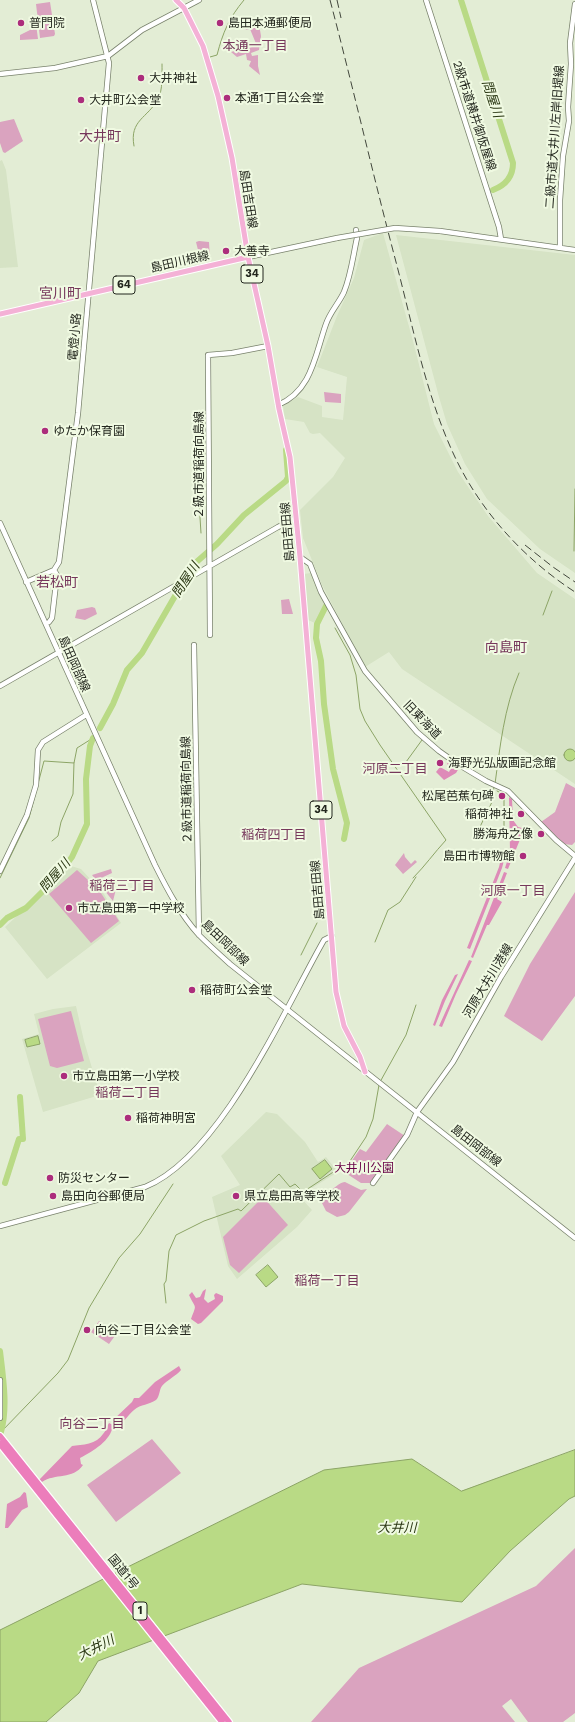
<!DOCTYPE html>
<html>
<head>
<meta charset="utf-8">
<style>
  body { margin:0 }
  canvas { display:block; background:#e3edd5 }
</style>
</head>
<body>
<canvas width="575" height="1722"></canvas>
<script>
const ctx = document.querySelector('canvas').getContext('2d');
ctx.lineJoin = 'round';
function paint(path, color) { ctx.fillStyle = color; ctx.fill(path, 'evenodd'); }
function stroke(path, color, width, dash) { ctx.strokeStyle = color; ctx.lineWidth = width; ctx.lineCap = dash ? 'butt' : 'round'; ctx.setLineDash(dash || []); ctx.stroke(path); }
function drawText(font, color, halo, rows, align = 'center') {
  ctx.font = font + ' "Work Sans","Noto Sans JP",sans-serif'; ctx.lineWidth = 4; ctx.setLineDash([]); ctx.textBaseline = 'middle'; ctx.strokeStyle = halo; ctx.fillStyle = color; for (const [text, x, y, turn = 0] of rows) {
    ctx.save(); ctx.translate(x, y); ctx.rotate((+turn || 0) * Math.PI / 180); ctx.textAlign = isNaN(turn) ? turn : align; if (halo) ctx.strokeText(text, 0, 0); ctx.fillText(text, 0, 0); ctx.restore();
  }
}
const built = new Path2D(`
  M2 160 6 170 18 267 0 268V161Z
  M383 233 413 341 434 424 458 472 488 516 537 573 575 599V784L402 669 389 652 365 667 322 585 303 538 300 510 333 477 345 458 320 433 313 434 310 433 304 422 285 419 283 406 298 397 322 406V417L343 420 347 377 317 367 337 316 354 278 364 240Z
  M396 235 575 255V573L540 549 487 499 465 464 447 424 439 397Z
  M311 573 325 605 315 623 308 620 304 574Z
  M71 866 81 869 104 894 121 923 47 979 5 927Z
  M76 1006 84 1041 100 1095 43 1112 22 1039 39 1034 34 1014 53 1009Z
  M266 1112 277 1114 305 1142 318 1162 326 1157 338 1172 299 1196 312 1210 297 1227 237 1279 228 1266 212 1197 240 1185 221 1156Z`);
const green = new Path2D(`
  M50 2 55 34 54 36 40 38 36 4Z
  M36 24 38 39 20 40V35L30 30 31 25Z
  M259 24 261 36 259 50 251 53 252 56 258 55V66L260 75 249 66 251 61 247 60 246 54 237 57 231 52 238 50 239 51 252 47V43L253 47 257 46 250 29 246 30 245 26 240 27 239 25Z
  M14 119 23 141 5 153 3 152 0 143V122Z
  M199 241 209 242 210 261 201 262 196 242Z
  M324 392 341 394V403L325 402Z
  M289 599 293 614H282L281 600Z
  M92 607 95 608 97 614 85 620 75 618 77 610Z
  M566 783 575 788V842L572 845 564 844 541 822 555 812Z
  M404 853 405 857 411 864 415 860 417 862 403 874 395 865Z
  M111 869 112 873 101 878 105 888 113 885 116 889 113 901 92 875Z
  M77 870 99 890 119 921 91 943 49 894Z
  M575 892V996L542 1041 504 1016 530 964Z
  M71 1011 84 1061 57 1068 50 1066 38 1019Z
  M387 1124 405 1136 370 1183H361L344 1172 360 1149 366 1152Z
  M345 1182 361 1190 367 1189 349 1212 345 1215 337 1217 326 1211 322 1203C326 1195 337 1183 345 1182Z
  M263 1197 288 1225 239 1273 230 1265 223 1237Z
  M99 1321 117 1333 109 1344 91 1332Z
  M152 1439 181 1473 116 1522 87 1485Z
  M575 1548V1713L563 1722H528L511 1699 502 1706 515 1722H311L359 1668 536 1586Z`);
const forest = new Path2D(`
  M449 761 459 768 456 773 444 780 436 772 440 767 449 772 450 770 449 768 450 766 447 764Z
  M509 797 512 799 513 820 518 827 530 830V835L521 837 508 869 505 868 510 852Z
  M507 849 502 868 470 949 467 948 499 867 503 850Z
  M504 872 507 873 497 899 502 902 489 925H487L473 958 471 957Z
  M469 960 472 961 456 994 442 1027 439 1026Z
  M458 974 445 1001 435 1026 433 1025 442 1000 455 975Z
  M206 1289 204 1299 208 1303 215 1299 214 1295 216 1293 223 1296V1301L201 1323 198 1324 191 1319C197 1303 196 1310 189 1295L192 1292 196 1298 200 1297 203 1291Z
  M179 1366 181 1370C176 1376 167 1380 162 1386 159 1390 160 1396 156 1400 149 1405 141 1404 134 1410 128 1415 123 1424 116 1427L112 1421 132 1402 134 1398H139L155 1382Z
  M109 1423 113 1425C111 1441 93 1451 80 1458L81 1464 83 1465C73 1480 55 1473 42 1482L39 1480 72 1446C82 1445 97 1444 103 1434 106 1431 107 1426 109 1423Z
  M24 1492 26 1493 28 1507 22 1510 8 1528H5L7 1504 20 1497Z`);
const water = new Path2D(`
  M564 755a6 6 0 1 1 12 0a6 6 0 1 1-12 0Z
  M38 1036 40 1044 27 1047 25 1040Z
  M325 1160 332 1169 320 1179 312 1169Z
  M268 1265 278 1277 266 1287 256 1275Z
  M575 1450V1496L569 1499 510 1551 462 1602 302 1584 98 1661 79 1693 46 1722H0V1630L324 1470 412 1459 461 1491Z`);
const pier = new Path2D(`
  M114 1572 166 1637 154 1642 102 1577Z`);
const stream = new Path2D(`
  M210 57 217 55C223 32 229 18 244 0
  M134 146C129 120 148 118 158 99 163 90 162 74 162 64
  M201 533 199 502 196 492 200 479 199 459 202 453 207 450
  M574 551 575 489
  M543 615 552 591
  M335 628 350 655 356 675 360 709 365 721 380 745 446 840C434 853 425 866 413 878
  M406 762 422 740
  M495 784C500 747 504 708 519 673
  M494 787 492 802 477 833H504V794
  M497 791 499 792
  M52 841 58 836 61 822 73 794 74 763
  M0 878 29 818 44 761 74 763 77 748 93 738
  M375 942 388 910 400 902 416 877
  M301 955 317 923
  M380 1082 406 1035 416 1005
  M166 1303 164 1284 166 1281 169 1251 176 1235 204 1221 238 1209 241 1211 279 1174 290 1187 295 1184 303 1192 350 1161 366 1137 373 1119 379 1085
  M1 1432 58 1373 68 1360 89 1308 119 1258 140 1234 173 1184`);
const river = new Path2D(`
  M461 0 513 163C513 177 506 185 493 190
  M326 606 317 624 316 638 321 661 324 704 333 769 347 823 344 839
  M100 728 113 704 127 670 142 653 193 565 217 544 244 515 286 481 288 477 286 450
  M0 925 7 918 26 908 57 877 72 857 87 824 86 779 90 746 93 738
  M5 1183 19 1139H23L20 1097
  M0 1351C3 1377 8 1407 1 1432`);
const secondary = new Path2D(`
  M426 0 499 227 501 239
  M0 74 55 68 108 56 142 30 199 0
  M440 231 575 250
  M560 248V200L563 156 569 121 568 107 571 64 570 43 575 4
  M248 257 337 238
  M278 405C312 391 315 355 326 324 330 312 339 303 344 292 351 275 353 256 357 238L356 230
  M0 523 155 865C167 889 180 914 199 935 209 945 220 955 230 964L575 1238
  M300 557 310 564 321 592 365 671 417 732 439 751 456 763 486 781 508 791 556 840 575 856
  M26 582 54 570 59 562 78 413 109 63 93 0
  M49 622 52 618 57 575 54 570
  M210 635 208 355 232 353 268 346
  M194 645 199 935
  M0 686 278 527 296 518
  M0 871 27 815 36 785 38 750 43 742 86 715
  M373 1183 407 1135 417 1112 453 1062 501 977 575 858
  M0 1226 145 1187C221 1156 284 1010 324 940L332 936
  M0 1380V1418`);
const primary = new Path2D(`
  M176 0 184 8 203 46 218 96 232 158 248 257 268 346 279 409 290 457 300 557 336 992 344 1026 360 1057 365 1072
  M0 314 248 257`);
const highway = new Path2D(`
  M0 1436 229 1722
  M0 1444 222 1722`);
const rail = new Path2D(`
  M330 0C353 87 373 175 396 262 413 327 426 395 454 455 480 511 524 559 575 592
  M337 0 341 18
  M525 545 553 567 575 582`);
const secondaryBridge = new Path2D(`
  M337 238 395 228 440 231`);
const markers = [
  [21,23,4,"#ac2d7c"],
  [220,23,4,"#ac2d7c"],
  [141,78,4,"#ac2d7c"],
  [227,98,4,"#ac2d7c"],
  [81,100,4,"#ac2d7c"],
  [226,251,4,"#ac2d7c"],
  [45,431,4,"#ac2d7c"],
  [440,763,4,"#ac2d7c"],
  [502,796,4,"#ac2d7c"],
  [521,814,4,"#ac2d7c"],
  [541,834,4,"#ac2d7c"],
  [523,856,4,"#ac2d7c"],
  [69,908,4,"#ac2d7c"],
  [192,990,4,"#ac2d7c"],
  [64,1076,4,"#ac2d7c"],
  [128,1118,4,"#ac2d7c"],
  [50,1178,4,"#ac2d7c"],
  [53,1196,4,"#ac2d7c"],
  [236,1196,4,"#ac2d7c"],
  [87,1330,4,"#ac2d7c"]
];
const shields = [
  [252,274,22],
  [124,285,22],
  [321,810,22],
  [140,1611,14]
];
const shieldNames = [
  ["34",252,274],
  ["64",124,285],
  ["34",321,810],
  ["1",140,1611]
];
const poiNames = [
  ["普門院",29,23],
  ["島田本通郵便局",228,23],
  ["大井神社",149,78],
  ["本通1丁目公会堂",235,98],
  ["大井町公会堂",89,100],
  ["大善寺",234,251],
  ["ゆたか保育園",53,431],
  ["海野光弘版画記念館",448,763],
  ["松尾芭蕉句碑",494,796,"right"],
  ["稲荷神社",513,814,"right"],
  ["勝海舟之像",533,834,"right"],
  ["島田市博物館",515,856,"right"],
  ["市立島田第一中学校",77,908],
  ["稲荷町公会堂",200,990],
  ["市立島田第一小学校",72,1076],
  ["稲荷神明宮",136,1118],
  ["防災センター",58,1178],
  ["島田向谷郵便局",61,1196],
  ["県立島田高等学校",244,1196],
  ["向谷二丁目公会堂",95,1330]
];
const streetNames = [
  ["2級市道横井御仮屋線",474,116,72],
  ["二級市道大井川左岸旧堤線",555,137,-86],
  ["島田吉田線",248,199,81],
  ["島田川根線",180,262,-13],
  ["電燈小路",75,337,-85],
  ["２級市道稲荷向島線",199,465,-90],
  ["島田吉田線",288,532,-95],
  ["島田岡部線",74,664,66],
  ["旧東海道",422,720,46],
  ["２級市道稲荷向島線",187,790,-91],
  ["島田吉田線",318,890,-95],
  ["島田岡部線",225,943,44],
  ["河原大井川港線",488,981,-59],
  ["島田岡部線",476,1146,38],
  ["国道1号",123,1572,51]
];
const parkNames = [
  ["大井川公園",364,1168]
];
const neighbourhoodNames = [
  ["本通一丁目",255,46],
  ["河原二丁目",395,769],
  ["稲荷四丁目",274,835],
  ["稲荷三丁目",122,886],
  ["河原一丁目",513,891],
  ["稲荷二丁目",128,1093],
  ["稲荷一丁目",327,1281],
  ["向谷二丁目",92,1424]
];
const waterNames = [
  ["問屋川",492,99,72],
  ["問屋川",186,580,-57],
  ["問屋川",55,876,-49],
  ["大井川",397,1528],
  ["大井川",96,1648,-27]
];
const quarterNames = [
  ["大井町",100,137],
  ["宮川町",60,294],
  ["若松町",57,583],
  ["向島町",506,648]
];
paint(built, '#d6e3c5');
paint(green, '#daa3bf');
paint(forest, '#de8bb8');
paint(water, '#b9da85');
stroke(water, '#8ca466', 1);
paint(pier, '#e3edd5');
stroke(stream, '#8ca466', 1);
stroke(river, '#b9da85', 6);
stroke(secondary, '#79826c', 6);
stroke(primary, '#fff', 7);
stroke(highway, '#fff', 8);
stroke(secondary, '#fff', 4.5);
stroke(primary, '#f4b1d6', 5);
stroke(highway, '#ec7dbb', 5.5);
stroke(rail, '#42473c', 1, [8, 4]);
stroke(secondaryBridge, '#79826c', 6, []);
stroke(secondaryBridge, '#fff', 4.5);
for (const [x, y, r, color] of markers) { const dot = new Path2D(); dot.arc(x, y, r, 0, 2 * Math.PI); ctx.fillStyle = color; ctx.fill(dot); stroke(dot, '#f0fae2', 1.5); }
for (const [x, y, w] of shields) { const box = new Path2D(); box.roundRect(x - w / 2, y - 9, w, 18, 3); ctx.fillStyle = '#f0fae2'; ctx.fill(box); stroke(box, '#23271e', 1); }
drawText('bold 11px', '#23271e', null, shieldNames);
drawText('12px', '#23271e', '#f0fae2', poiNames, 'left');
drawText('12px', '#23271e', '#f0fae2', streetNames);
drawText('12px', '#670046', '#f0fae2', parkNames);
drawText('13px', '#76375b', '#f0fae2', neighbourhoodNames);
drawText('italic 13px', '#2a3713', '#f0fae2', waterNames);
drawText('14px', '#76375b', '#f0fae2', quarterNames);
</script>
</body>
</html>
